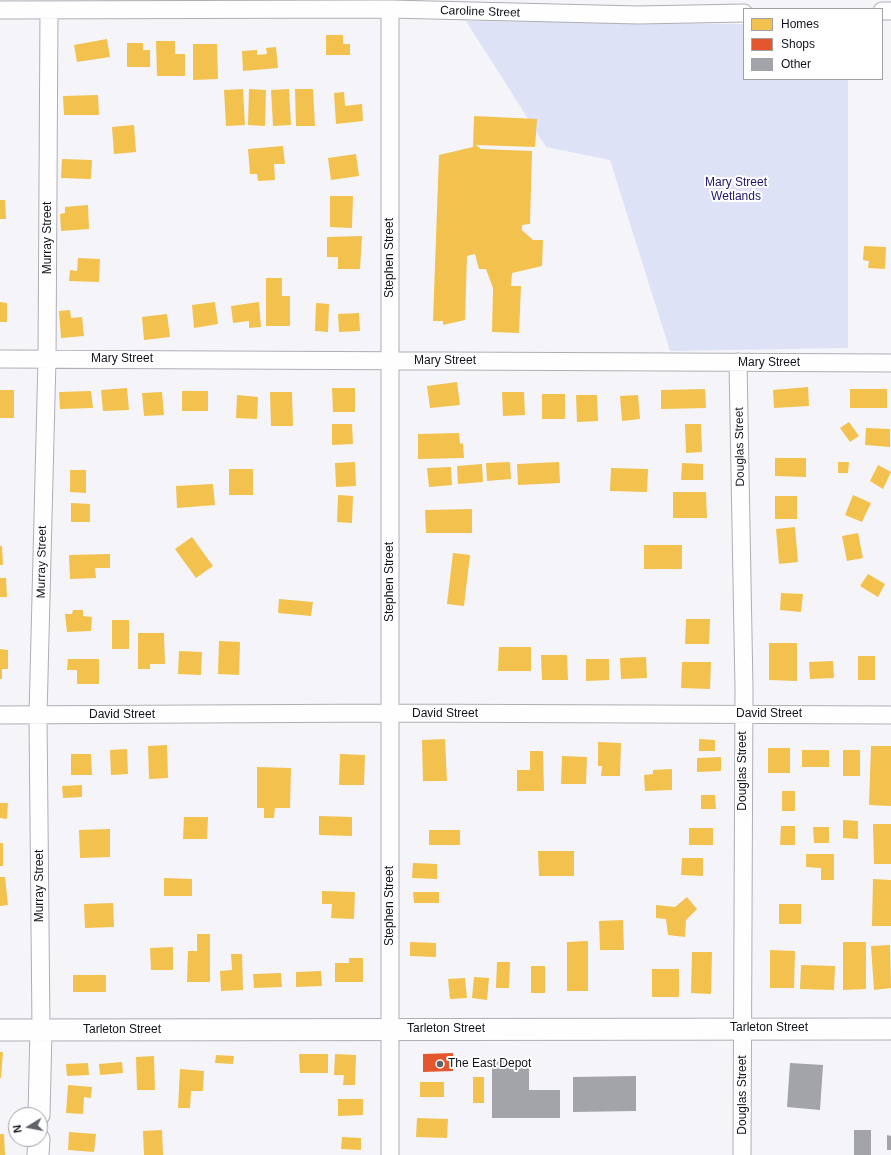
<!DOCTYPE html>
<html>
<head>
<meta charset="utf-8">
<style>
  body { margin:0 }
  #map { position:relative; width:891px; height:1155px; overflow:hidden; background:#f5f5f9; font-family:Helvetica,sans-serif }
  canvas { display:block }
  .legend { position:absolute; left:743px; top:8px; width:140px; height:72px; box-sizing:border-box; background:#fff; border:1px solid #9fa1a5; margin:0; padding:5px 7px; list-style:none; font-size:12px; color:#10131d }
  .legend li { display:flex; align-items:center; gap:8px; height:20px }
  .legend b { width:20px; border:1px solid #9fa1a5 }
  .north { position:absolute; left:8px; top:1107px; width:40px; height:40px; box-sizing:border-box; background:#fff; border:1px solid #9fa1a5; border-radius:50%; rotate:260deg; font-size:11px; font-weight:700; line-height:16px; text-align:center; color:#10131d }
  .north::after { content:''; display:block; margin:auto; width:14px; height:18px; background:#60626a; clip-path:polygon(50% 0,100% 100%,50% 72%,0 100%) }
</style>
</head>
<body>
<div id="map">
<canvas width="891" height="1155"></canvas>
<ul class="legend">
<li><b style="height:11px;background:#f2c14e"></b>Homes</li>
<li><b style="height:11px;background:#e4572e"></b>Shops</li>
<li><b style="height:11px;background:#a2a4aa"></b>Other</li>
</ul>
<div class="north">N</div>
</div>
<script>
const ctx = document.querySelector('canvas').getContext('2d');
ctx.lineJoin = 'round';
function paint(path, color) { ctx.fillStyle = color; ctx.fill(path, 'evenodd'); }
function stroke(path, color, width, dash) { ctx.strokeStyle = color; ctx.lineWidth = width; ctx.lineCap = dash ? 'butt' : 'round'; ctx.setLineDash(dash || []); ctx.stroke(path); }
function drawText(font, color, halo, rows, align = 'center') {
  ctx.font = font + ' Helvetica,sans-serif'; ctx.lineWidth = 4; ctx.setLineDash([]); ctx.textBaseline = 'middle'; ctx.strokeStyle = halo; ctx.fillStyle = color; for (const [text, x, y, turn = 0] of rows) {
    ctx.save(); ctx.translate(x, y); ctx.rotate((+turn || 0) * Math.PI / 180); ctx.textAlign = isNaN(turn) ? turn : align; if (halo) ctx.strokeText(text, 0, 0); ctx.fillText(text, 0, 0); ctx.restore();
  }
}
const green = new Path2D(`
  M466 21 744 24V79H848V348L670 351 610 160 546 147Z`);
const homes = new Path2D(`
  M326 35H343V44H350V55H326Z
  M107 39 110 57 77 62 74 45Z
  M156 41H175V54H185V76H157Z
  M127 43H143V50H150V67H127Z
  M193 44H217L218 79 193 80Z
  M276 47 278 68 243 71 242 51 257 50V55L267 54 266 48Z
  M243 89 245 125 226 126 224 90Z
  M249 89 266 90 265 126 248 125Z
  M289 89 291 125 273 126 271 90Z
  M295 89H313L315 126H296Z
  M344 92 345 106 362 104 363 121 336 124 334 93Z
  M98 95 99 115H64L63 96Z
  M474 116 537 119 535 147 476 145 481 149 532 151 530 224 522 225V230L533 240H543L542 266 512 273 511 286H521L519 333 492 332 493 288 486 269H479L475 254 467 256 465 320 443 325V321H433L439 155 473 147Z
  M134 125 136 152 114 154 112 127Z
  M283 146 285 164H274L275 180 258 181 257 174H250L248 149Z
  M356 154 359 176 331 180 328 158Z
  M62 159 92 160 91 179 61 178Z
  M330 196H353L352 228 330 227Z
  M0 200H5L6 219H0Z
  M88 205 89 229 61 231 60 214 65 213V207Z
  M362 236 360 269H338V257H327V237Z
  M864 246 886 247 885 269 868 268 869 261 863 260Z
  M78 258 100 259 99 282 69 281 70 270 77 271Z
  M266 278H282V296H290V326H266Z
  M0 302 7 303V322H0Z
  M215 302 218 324 194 328 192 305Z
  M259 302 261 327 249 328V321L233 323 231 306Z
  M316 303 329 304 328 332 315 331Z
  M70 310 71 318 82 317 84 336 61 338 59 311Z
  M359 313 360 331 339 332 338 314Z
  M167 314 170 337 144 340 142 317Z
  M457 382 460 405 430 408 427 386Z
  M808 387 809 406 774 408 773 390Z
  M127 388 129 410 103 411 101 390Z
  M332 388H355V412H333Z
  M705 389 706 408 661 409V390Z
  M850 389H887V408H850Z
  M0 390H14V418H0Z
  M91 391 93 408 60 409 59 392Z
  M182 391H208V411H182Z
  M162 392 164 415 144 416 142 393Z
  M270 392H292L293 426H271Z
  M502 392H524L525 415 503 416Z
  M542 394H565V419H542Z
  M237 395 258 397 257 419 236 418Z
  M576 395H597L598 421 577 422Z
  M638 395 640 419 622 421 620 396Z
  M849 422 859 436 850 442 840 428Z
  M332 424H352L353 444 332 445Z
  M685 424H701L702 452 686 453Z
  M866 428 890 429V447L865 445Z
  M459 433 460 444 463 443 464 458 418 459V434Z
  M775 458H806V477L775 476Z
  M355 462 356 486 336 487 335 463Z
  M510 462 511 479 487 481 486 463Z
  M559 462 560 483 518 485 517 464Z
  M838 462H849L848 473H838Z
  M682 463 703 464V480H681Z
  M482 464 483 482 458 484 457 466Z
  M878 465 891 472 883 489 870 481Z
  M451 467 452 485 429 487 427 468Z
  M611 468 648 469 647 492 610 491Z
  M229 469H253V495H229Z
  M70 470H86V493L70 492Z
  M213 484 215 505 177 508 176 486Z
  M673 492H706L707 518H673Z
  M338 495 353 496 352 523 337 522Z
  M853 495 871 503 862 522 845 515Z
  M775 496H797V519H775Z
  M71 503 90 504V522H71Z
  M472 509V533H426L425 510Z
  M795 527 798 562 779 564 776 529Z
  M858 533 863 558 847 561 842 536Z
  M192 537 213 566 196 578 175 549Z
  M644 545H682V569H644Z
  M0 546H2L3 565H0Z
  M453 553 470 555 464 606 447 604Z
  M110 554V568H95L96 578 70 579 69 555Z
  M868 574 885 584 878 597 860 586Z
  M0 578H6L7 597H0Z
  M781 593 803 594 801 612 780 610Z
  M279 599 313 602 311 616 278 613Z
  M73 610H83V616L92 617 91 631 67 632 65 614H72Z
  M686 619H710L709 644H685Z
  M112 620H129V649H112Z
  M138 633H164L165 664H150V669H138Z
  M219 641 240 642 239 675 218 674Z
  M769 643H797V681L769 680Z
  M499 647H531V671H498Z
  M0 649 8 650V669H2V679H0Z
  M179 651 202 652 201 675 178 674Z
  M541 655H567L568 680H542Z
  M858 656H875V680H858Z
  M646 657 647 678 621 679 620 658Z
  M68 659H99V684H77V670H67Z
  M586 659H609V680L586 681Z
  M833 661 834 678 810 679 809 662Z
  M682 662H711L710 689 681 688Z
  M445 739 447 781H423L422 740Z
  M699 739 715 740V751H699Z
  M598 742 621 743 620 776H601L602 766H598Z
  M167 745 168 778 149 779 148 746Z
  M871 746H891V806L869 805Z
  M768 748H790V773H768Z
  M127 749 128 774 111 775 110 750Z
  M802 750H829V767H802Z
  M843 750H860V776H843Z
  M530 751H543L544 791H517V770H530Z
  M71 754H91L92 775H71Z
  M340 754 365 755 364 785H339Z
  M562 756 587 757 586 784H561Z
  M721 757V771L697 772V758Z
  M257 767 291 768 290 808H275L274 818H264V808H257Z
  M672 769V790L645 791 644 775 653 774V770Z
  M82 785V797L63 798 62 786Z
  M782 791H795V811H782Z
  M701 795H715L716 809H701Z
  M0 803H8L7 819 0 818Z
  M319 816 352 817V836L319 835Z
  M184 817H208L207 839H183Z
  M843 820 858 821V839L843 838Z
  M873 824H891V864H874Z
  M781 826H795V845H780Z
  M813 827H829V843H814Z
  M689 828H713V845H689Z
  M110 829V857L80 858 79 830Z
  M429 830H460V845H429Z
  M0 843H3V866H0Z
  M538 851H574V876H539Z
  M806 854H834V880H821V868L806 867Z
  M682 858H703V876L681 875Z
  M413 863 437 864V879L412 878Z
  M0 877H5L8 905 0 906Z
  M164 878 192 879V896H164Z
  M873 879 891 880V926H872Z
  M322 891 355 892 354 919 331 918 332 904H322Z
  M413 892H439V903H414Z
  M687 897 697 909 686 920 685 937 668 935 666 919 656 918V905L675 907Z
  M113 903 114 927 85 928 84 904Z
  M779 904H801V924H779Z
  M623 920 624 950H600L599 921Z
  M197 934H210V982H187L188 951H197Z
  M588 941V991H567V942Z
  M410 942 436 943V957L410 956Z
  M843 942H866V989L843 990Z
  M890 945 891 988 874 990 871 946Z
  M173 947V970H151L150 948Z
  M770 950 795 951 794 988H770Z
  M692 952H712L711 994 691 993Z
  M231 954H242L243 990 221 991 220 971 232 970Z
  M349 958H363V982H335V963H349Z
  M497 962H510L509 988H496Z
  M801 965 835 966 834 990 800 989Z
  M531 966H545V993H531Z
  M652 969H679V997H652Z
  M321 971 322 986 296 987V972Z
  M281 973 282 987 254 988 253 974Z
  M73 975H106V992H73Z
  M474 977 489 978 487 1000 472 998Z
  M465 978 467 998 450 999 448 979Z
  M0 1052H3L1 1078H0Z
  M299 1054H328V1073H300Z
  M335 1054 356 1055 355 1085H343L344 1075H334Z
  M216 1055 234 1056 233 1064 215 1063Z
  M154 1056 155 1090H137L136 1057Z
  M122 1062 123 1073 100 1075 99 1064Z
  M88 1063 89 1075 67 1076 66 1064Z
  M180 1069 204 1071 203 1091H191L190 1108H178Z
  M473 1077H484V1103H473Z
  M420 1082H444V1097H420Z
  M68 1085 92 1087 91 1098 84 1097 83 1114 66 1113Z
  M338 1099H363V1115L338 1116Z
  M417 1118 448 1119 447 1138 416 1137Z
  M162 1130 163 1155H144L143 1131Z
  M69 1132 96 1134 94 1152 68 1150Z
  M0 1134H4L5 1155H0Z
  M342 1137 361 1138V1150L341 1149Z`);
const shops = new Path2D(`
  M453 1053V1071L423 1072V1054Z`);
const building = new Path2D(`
  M492 1060H529V1090H560V1118H492Z
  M790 1063 823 1065 820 1110 787 1107Z
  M636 1076V1111L573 1112V1077Z
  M854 1130H871V1155H854Z
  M887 1135 891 1136V1150H887Z`);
const minor = new Path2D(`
  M0 10 390 9 638 15 744 13
  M882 11H891
  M0 359 891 363
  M738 362 744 689 742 1155
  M0 715 390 713 891 715
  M41 1030 38 716 47 359 49 10
  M390 1155V9`);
const major = new Path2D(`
  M0 1030 891 1029
  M39 1115 41 1030
  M38 1155 39 1139`);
const markers = [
  [440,1064,4,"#60626a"]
];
const streetNames = [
  ["Caroline Street",480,12,2],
  ["Murray Street",48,238,-90],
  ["Stephen Street",390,258,-90],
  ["Mary Street",122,359],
  ["Mary Street",445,361],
  ["Mary Street",769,363],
  ["Douglas Street",740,447,-91],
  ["Murray Street",42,562,-89],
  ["Stephen Street",390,582,-90],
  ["David Street",445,714],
  ["David Street",769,714],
  ["David Street",122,715],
  ["Douglas Street",743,771,-90],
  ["Murray Street",40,886,-90],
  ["Stephen Street",390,906,-90],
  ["Tarleton Street",769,1028],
  ["Tarleton Street",446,1029],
  ["Tarleton Street",122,1030],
  ["Douglas Street",743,1095,-90]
];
const parkNames = [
  ["Mary Street",736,183],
  ["Wetlands",736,197]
];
const poiNames = [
  ["The East Depot",448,1064]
];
paint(green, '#dde2f6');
paint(homes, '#f2c14e');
paint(shops, '#e4572e');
paint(building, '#a2a4aa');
stroke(minor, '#adafb5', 19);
stroke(major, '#adafb5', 23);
stroke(minor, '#fefefe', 17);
stroke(major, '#fefefe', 21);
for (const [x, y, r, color] of markers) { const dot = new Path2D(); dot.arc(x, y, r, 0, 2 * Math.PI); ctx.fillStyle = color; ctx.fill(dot); stroke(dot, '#fff', 1.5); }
drawText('12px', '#10131d', '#fff', streetNames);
drawText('12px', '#1a1874', '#fff', parkNames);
drawText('12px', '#10131d', '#fff', poiNames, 'left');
</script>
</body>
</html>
